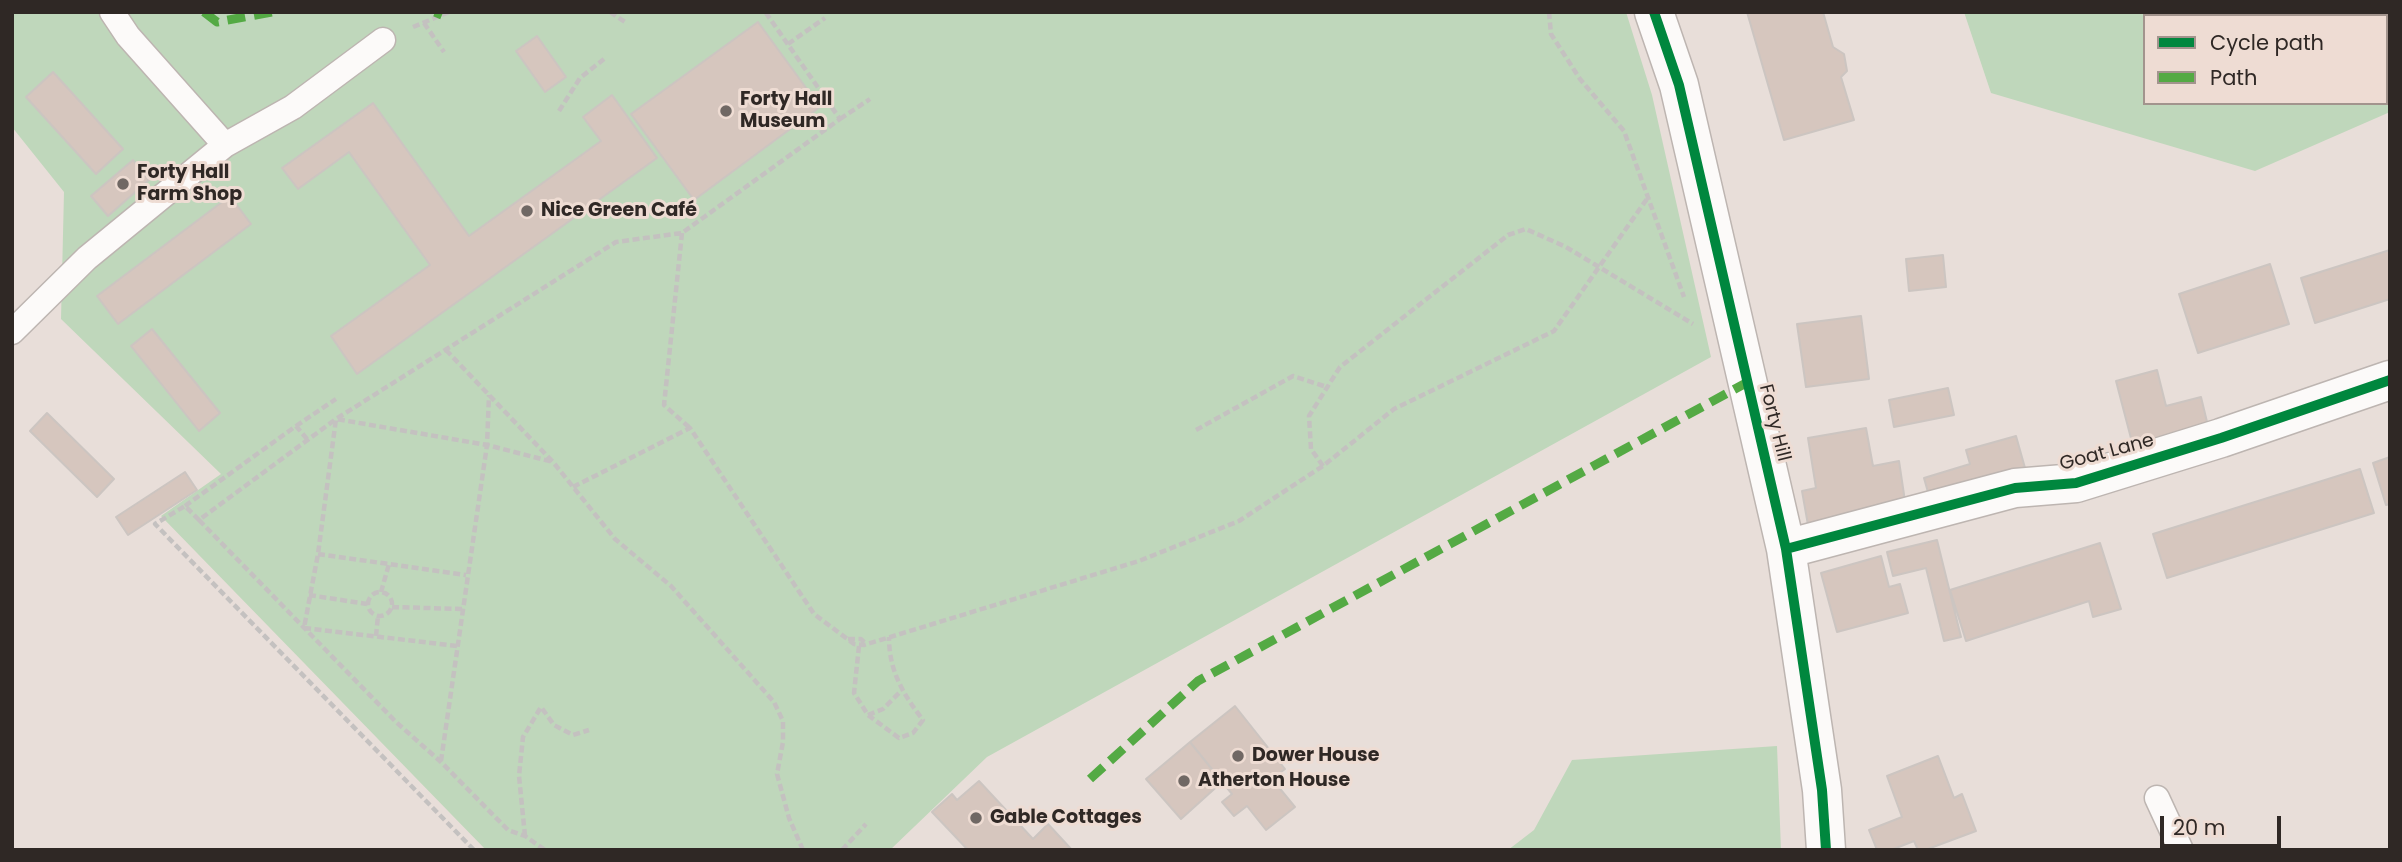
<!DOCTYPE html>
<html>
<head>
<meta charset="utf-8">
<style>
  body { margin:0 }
  #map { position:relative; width:2402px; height:862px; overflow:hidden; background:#e8ded9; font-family:Poppins,sans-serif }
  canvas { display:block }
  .frame { position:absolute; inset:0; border:14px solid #2f2825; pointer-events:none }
  .legend { position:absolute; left:2143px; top:14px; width:245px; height:91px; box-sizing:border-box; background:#eedcd3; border:2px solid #a2948d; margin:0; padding:9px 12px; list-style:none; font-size:21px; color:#2f2825 }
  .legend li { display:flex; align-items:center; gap:14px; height:35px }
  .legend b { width:35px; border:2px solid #a2948d }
  .scale { position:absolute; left:2160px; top:816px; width:121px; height:32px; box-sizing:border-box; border:4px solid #2f2825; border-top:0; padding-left:9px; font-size:21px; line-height:24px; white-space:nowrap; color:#2f2825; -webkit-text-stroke:5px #eedcd3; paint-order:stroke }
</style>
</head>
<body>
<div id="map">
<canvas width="2402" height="862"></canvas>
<div class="frame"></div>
<ul class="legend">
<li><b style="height:9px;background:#00873e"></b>Cycle path</li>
<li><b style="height:9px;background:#54aa44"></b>Path</li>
</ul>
<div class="scale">20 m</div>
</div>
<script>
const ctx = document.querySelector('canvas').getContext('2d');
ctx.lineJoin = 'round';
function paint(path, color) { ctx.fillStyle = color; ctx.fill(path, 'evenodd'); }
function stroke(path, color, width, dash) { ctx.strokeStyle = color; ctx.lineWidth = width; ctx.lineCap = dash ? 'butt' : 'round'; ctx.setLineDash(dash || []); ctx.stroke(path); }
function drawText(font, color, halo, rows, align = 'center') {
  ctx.font = font + ' Poppins,sans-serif'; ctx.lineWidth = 6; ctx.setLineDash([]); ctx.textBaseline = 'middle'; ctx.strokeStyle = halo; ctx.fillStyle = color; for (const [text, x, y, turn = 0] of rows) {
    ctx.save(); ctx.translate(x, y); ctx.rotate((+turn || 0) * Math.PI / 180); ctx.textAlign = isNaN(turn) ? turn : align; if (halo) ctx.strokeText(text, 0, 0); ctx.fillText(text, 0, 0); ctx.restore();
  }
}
const green = new Path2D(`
  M12 12H1626L1652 95 1711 357 987 757 890 850H486L161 516 221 474 61 319 64 192 12 127Z
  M1964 12H2390V112L2255 171 1991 93ZM2145 16H2386V103H2145Z
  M1777 746 1781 850H1508L1534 830 1572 760Z`);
const building = new Path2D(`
  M1747 12H1823L1833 47 1844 54 1847 71 1841 77 1854 120 1784 140Z
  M758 22 820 107 694 200 631 114Z
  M537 36 566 77 545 92 516 51Z
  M53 72 123 149 96 174 26 97Z
  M612 95 657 158 357 374 331 336 430 265 349 152 298 189 282 168 373 103 469 236 601 141 583 117Z
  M133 160 149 180 108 216 91 196Z
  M230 196 251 224 118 324 97 296Z
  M2390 250V299L2315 323 2301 278Z
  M1943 255 1946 287 1909 291 1906 259Z
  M2270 264 2289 324 2198 353 2179 294Z
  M1861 316 1869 379 1806 387 1797 324Z
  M152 329 220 413 199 431 131 346Z
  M2157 370 2166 406 2201 397 2208 426 2133 446 2116 381Z
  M1948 388 1954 415 1894 427 1889 400Z
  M47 413 114 479 97 497 30 431Z
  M1866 428 1873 466 1899 461 1906 508 1808 525 1802 491 1816 488 1808 438Z
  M2016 436 2027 475 1931 503 1924 478 1970 464 1966 450Z
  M2390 457V504L2386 505 2373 463Z
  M2360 469 2374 513 2167 578 2153 534Z
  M185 472 197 490 128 535 116 517Z
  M1937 540 1961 637 1944 641 1926 568 1893 576 1887 552Z
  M2100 543 2121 609 2093 617 2089 601 1966 641 1950 590Z
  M1881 556 1889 587 1900 584 1908 613 1837 632 1821 573Z
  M1235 706 1285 769 1272 779 1295 807 1266 830 1247 806 1234 816 1222 802 1232 794 1190 742Z
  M1190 742 1222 782 1181 819 1146 779Z
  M1938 756 1954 798 1962 794 1976 831 1925 850H1918L1914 841 1891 850H1877L1869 830 1902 817 1887 776Z
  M979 781 1033 839 1048 824 1072 850H968L932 812 952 794 957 800Z`);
const path = new Path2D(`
  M610 12 625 22
  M1549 12 1551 34 1580 79 1624 131 1684 297
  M424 23 444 52
  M413 27 449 12
  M788 44 825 18
  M559 111 580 78 604 59
  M840 119 870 99
  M682 233 664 405 690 428
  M446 350 553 462 615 539 671 586 774 702 783 721V742L777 774 789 818 803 850
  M296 426 336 399
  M1196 430 1293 376 1327 387
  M1323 466 1311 449 1309 416 1340 367 1508 235 1526 229 1566 247 1693 324
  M573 487 690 428 814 614 854 644 864 645 1139 561 1239 521 1323 466 1394 409 1554 331 1649 196
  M185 506 296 426 307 439
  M199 520 396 722 441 762 508 830 525 836 545 850
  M318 554 466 575
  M368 604a12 12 0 1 1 24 0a12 12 0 1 1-24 0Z
  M381 592 389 564
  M309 595 367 604
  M392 607 462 609
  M376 636 378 616
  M848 639H861L866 644
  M457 646 304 628 318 554 336 419 487 445 553 462
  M859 646 854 693 868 715 899 738 913 733 923 720C903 694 889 671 889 637
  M868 715 883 709 901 691
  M441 761 487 445 489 395
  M525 836 519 776 523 737 541 707 554 725 573 735 589 730
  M474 850 155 524 185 506 199 520 336 419 616 242 682 233 840 119 766 13
  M842 850 866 824`);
const service = new Path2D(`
  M112 12 128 36 225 145
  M12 332 87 258 225 145 293 107 383 40
  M2157 798 2181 850`);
const minor = new Path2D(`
  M1654 12 1679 85 1786 549 1822 790 1826 850
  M1786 549 2015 488 2076 483 2221 438 2390 380`);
const quiet = new Path2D(`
  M204 12 217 22 272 12
  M435 12 442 15
  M1090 779 1198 681 1746 383`);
const cycleway = new Path2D(`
  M1654 12 1679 85 1786 549 1822 790 1826 850
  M1786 549 2015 488 2076 483 2221 438 2390 380`);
const markers = [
  [726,111,7,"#706864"],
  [123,184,7,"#706864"],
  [527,211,7,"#706864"],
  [1238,756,7,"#706864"],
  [1184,781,7,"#706864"],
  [976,818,7,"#706864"]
];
const poiNames = [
  ["Forty Hall",740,100],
  ["Museum",740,122],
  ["Forty Hall",137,173],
  ["Farm Shop",137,195],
  ["Nice Green Café",541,211],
  ["Dower House",1252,756],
  ["Atherton House",1198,781],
  ["Gable Cottages",990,818]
];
const streetNames = [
  ["Forty Hill",1774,423,76],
  ["Goat Lane",2107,453,-15]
];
paint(green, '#bfd7bb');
paint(building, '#d6c6be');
stroke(building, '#ccc5c1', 2);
stroke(service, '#bdb5b1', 27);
stroke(minor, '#bdb5b1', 41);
stroke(path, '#c4c1c0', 4.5, [7, 3.5]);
stroke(service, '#fcfaf9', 24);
stroke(minor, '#fcfaf9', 38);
stroke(quiet, '#54aa44', 9, [18, 9]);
stroke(cycleway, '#00873e', 10);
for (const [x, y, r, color] of markers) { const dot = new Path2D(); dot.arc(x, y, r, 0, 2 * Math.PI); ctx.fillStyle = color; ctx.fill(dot); stroke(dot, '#eedcd3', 2.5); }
drawText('bold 19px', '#2f2825', '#eedcd3', poiNames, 'left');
drawText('19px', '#2f2825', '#eedcd3', streetNames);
</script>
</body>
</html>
